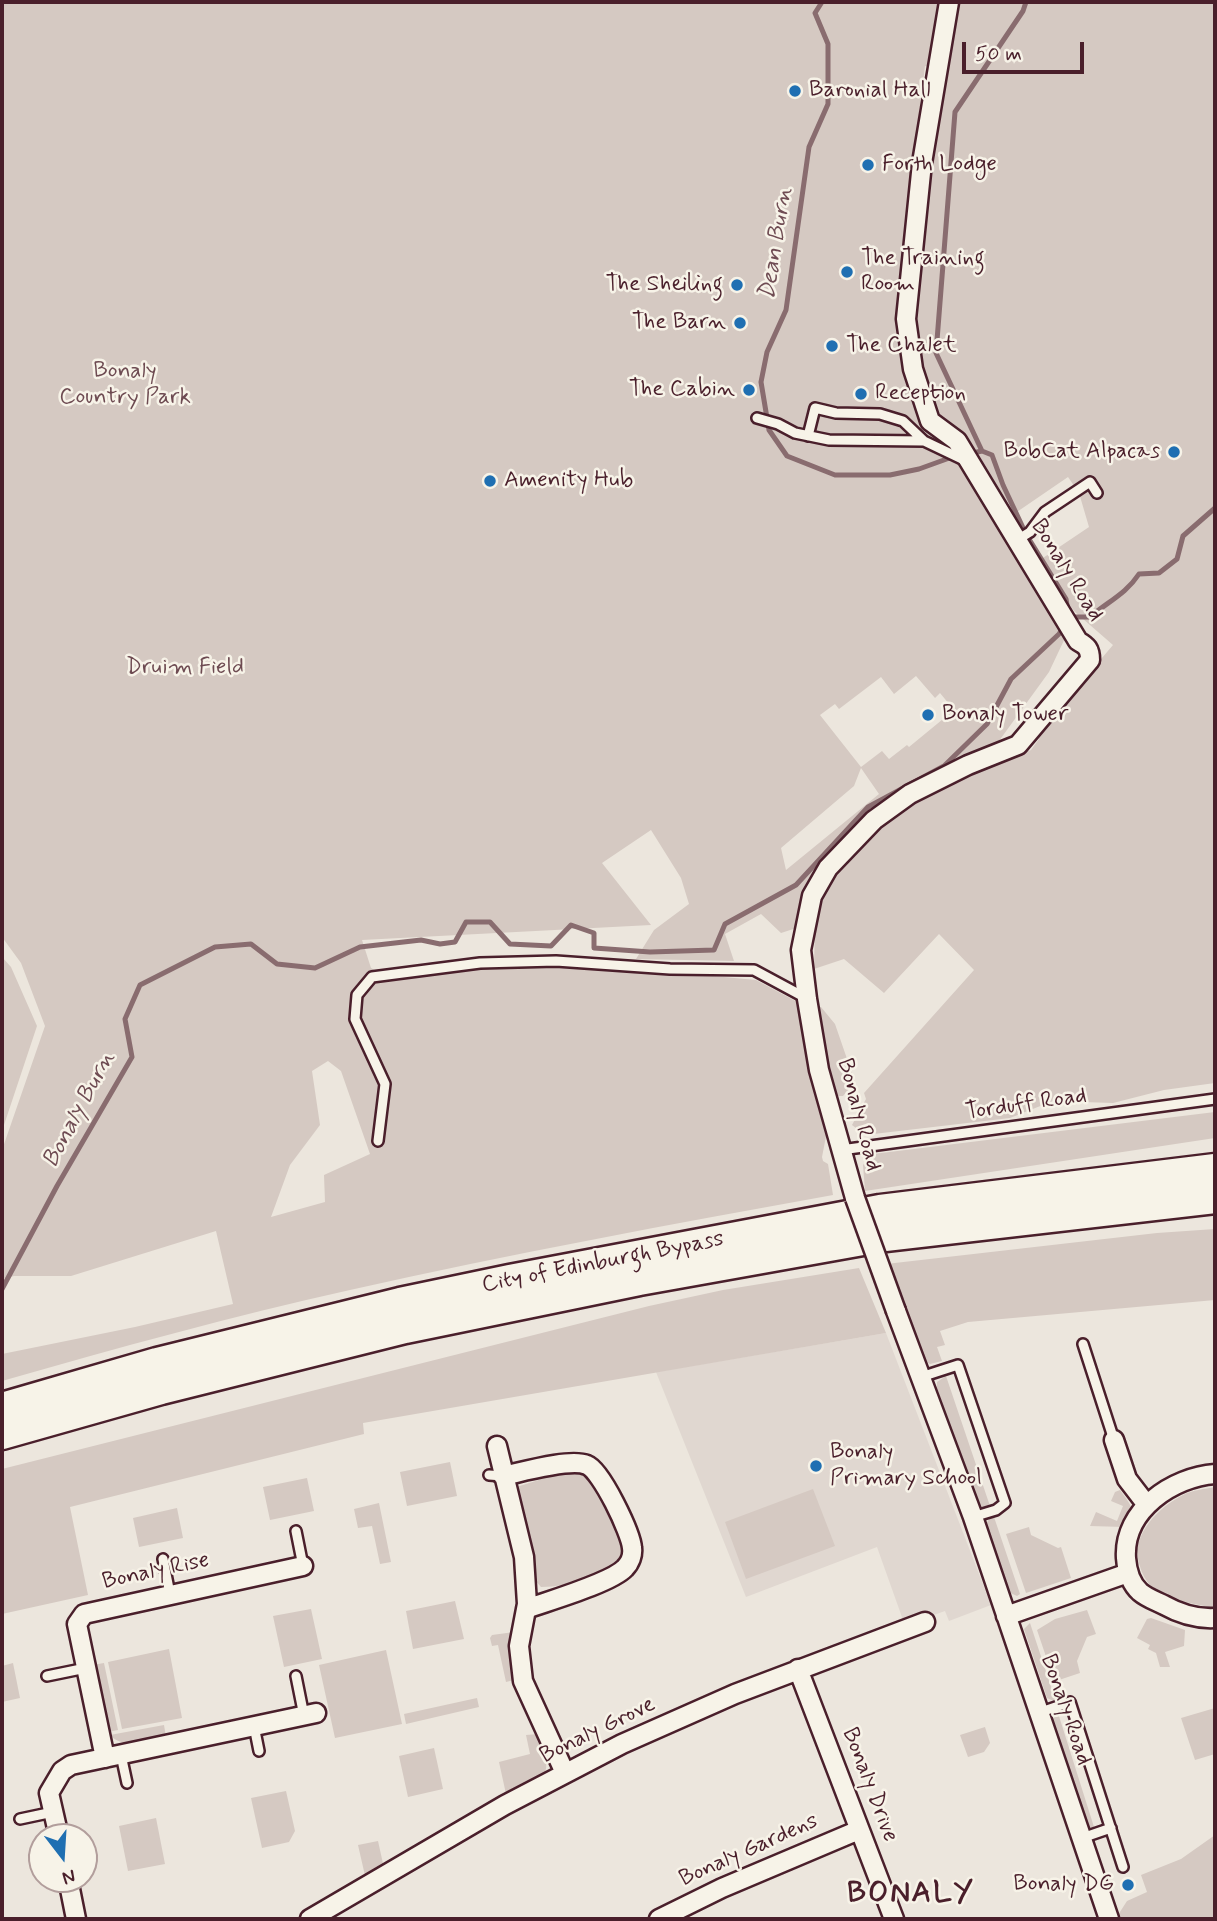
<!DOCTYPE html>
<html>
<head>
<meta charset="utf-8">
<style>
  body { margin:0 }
  #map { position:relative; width:1217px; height:1921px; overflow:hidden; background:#ece6dd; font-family:Mynerve,sans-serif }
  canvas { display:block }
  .frame { position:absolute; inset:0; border:4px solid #4a1f2b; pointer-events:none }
  .north { position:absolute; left:28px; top:1823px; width:70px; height:70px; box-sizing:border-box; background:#f7f3e8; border:2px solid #b29e9c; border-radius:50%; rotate:163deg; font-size:19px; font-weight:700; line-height:28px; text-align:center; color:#4a1f2b }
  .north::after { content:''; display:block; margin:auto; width:24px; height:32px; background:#1f6fb2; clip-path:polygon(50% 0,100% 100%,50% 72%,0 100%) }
  .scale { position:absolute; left:962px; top:42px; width:122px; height:32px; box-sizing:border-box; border:4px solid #4a1f2b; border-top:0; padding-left:9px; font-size:21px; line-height:24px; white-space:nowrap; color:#4a1f2b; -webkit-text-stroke:5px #f7f3e8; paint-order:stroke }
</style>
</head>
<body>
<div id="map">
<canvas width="1217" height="1921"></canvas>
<div class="frame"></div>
<div class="north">N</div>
<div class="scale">50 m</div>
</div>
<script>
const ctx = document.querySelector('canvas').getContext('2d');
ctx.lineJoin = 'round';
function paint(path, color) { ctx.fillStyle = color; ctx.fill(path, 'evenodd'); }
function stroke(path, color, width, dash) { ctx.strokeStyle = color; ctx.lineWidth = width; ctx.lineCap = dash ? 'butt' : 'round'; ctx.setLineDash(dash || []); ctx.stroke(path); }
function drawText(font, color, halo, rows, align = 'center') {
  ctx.font = font + ' Mynerve,sans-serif'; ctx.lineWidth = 5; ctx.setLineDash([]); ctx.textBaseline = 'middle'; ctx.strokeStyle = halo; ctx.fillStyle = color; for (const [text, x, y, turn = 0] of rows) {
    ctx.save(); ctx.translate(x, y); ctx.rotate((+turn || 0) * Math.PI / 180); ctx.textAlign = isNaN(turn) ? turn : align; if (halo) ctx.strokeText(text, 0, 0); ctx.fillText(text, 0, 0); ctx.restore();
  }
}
const built = new Path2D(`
  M886 1333 991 1605 949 1621 945 1611 928 1617 920 1615 903 1620 877 1547 746 1597 656 1372Z`);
const green = new Path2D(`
  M2 2H1215V1083L1164 1090 1113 1103 1053 1101 1010 1118 865 1135 852 1125 866 1099 864 1093 974 970 939 934 884 993 844 959 814 969 815 922 781 933 761 914 725 934 734 961 636 959 654 930 689 904 681 878 651 830 602 863 651 925 362 940 371 968 390 978 478 969 555 966 702 975 756 980 803 1005 809 1045 828 1126 822 1157 823 1161 828 1164 833 1195C672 1224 510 1254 350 1290 233 1316 117 1348 2 1381V1354L135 1327 233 1304 216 1231 71 1276H14L2 1279V1150L45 1026 21 963 2 937ZM925 66 946 70 918 257 912 317 917 369 932 417 964 438 992 481 1011 516 1068 477 1079 493 1089 527 1037 562 1075 612 1113 645 1038 733 1039 739 1031 750 975 774 1049 672 1066 636 989 503 969 475 960 468V454L928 430 922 420 909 379 898 317 907 211ZM916 676 935 698 940 693 954 710 909 747 907 745 889 759 882 751 861 767 820 715 835 704 839 709 881 677 894 694ZM861 768 879 794 786 870 781 848 854 786ZM328 1061 341 1071 370 1154 324 1175 325 1202 271 1217 290 1165 320 1125 312 1071Z
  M2 957 11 967 37 1026 2 1131Z
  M814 1006 821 1007 835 1024 855 1082 843 1096H836L828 1082Z
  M1215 1112V1138L865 1191 863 1165 873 1154Z
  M1215 1229V1300L968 1322 940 1331 945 1345 937 1347 942 1361 930 1364 922 1360 886 1264 1157 1233Z
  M859 1268 886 1333 363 1423 364 1434 70 1507 88 1595 2 1614V1469L649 1306 723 1290Z
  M946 1376 991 1509 977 1506 937 1388V1382Z
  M450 1462 457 1496 407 1506 400 1472Z
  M568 1471 589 1472 626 1543 624 1559C601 1575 570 1587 541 1587L534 1579 513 1488Z
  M307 1478 314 1511 270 1520 263 1487Z
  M1215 1487V1607L1214 1608C1195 1604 1173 1601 1156 1590 1146 1583 1142 1574 1139 1563 1131 1534 1159 1507 1183 1495 1192 1490 1205 1489 1215 1487Z
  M813 1489 835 1546 746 1579 725 1522Z
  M1120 1490C1133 1508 1135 1508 1124 1527L1090 1526 1096 1512 1117 1521 1123 1506 1111 1501 1115 1492Z
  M379 1503 391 1562 380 1564 372 1526 358 1528 354 1509Z
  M177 1508 183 1538 139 1547 133 1518Z
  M993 1514 1020 1594 1017 1596 1006 1591 985 1525Z
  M1029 1527 1031 1535 1058 1548 1061 1547 1071 1578 1026 1593 1006 1534Z
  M455 1601 464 1639 413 1649 406 1611Z
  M311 1609 322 1659 284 1667 273 1616Z
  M1087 1610 1096 1634 1087 1637 1077 1661 1080 1673 1056 1681 1061 1701 1037 1630 1055 1619Z
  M1151 1618 1185 1630 1184 1646 1165 1652 1170 1667H1160L1156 1653 1148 1649 1150 1645 1137 1638 1147 1619Z
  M1030 1623 1056 1702 1047 1698 1024 1629Z
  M514 1632 518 1679 506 1682 498 1645 492 1646 490 1638 492 1635Z
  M169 1649 182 1718 122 1729 108 1662Z
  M386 1650 402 1724 335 1738 319 1665Z
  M13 1663 20 1698 2 1702V1666Z
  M104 1663 118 1730 108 1732 92 1665Z
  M477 1698 479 1707 406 1724 404 1714Z
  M1215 1708V1754L1195 1760 1181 1718Z
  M1058 1713 1094 1827 1087 1833 1051 1721Z
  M164 1725 166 1737C148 1741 124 1750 110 1735Z
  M985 1727 990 1743 984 1752 968 1757 960 1735Z
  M539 1734 546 1749 543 1751C546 1760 549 1769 542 1777L506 1794 499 1762 530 1754 526 1735Z
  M434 1748 443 1789 408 1797 399 1756Z
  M286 1791 295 1831 289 1842 262 1848 251 1798Z
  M156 1818 165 1864 128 1871 119 1826Z
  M1215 1835V1919H1119L1118 1915 1127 1901 1147 1892 1141 1875 1181 1859Z
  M378 1841 384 1868 366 1880 358 1845Z`);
const stream = new Path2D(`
  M822 2 815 13 828 44V104L809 147 786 310 767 352 761 382 769 430 787 456 835 475H890L919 469 955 456
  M982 451 936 353 955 112 1023 11 1026 2
  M982 451 992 455 1003 485 1025 532
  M968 454 982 451
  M1029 539 1066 599 1068 611
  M1069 617H1090C1107 602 1126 594 1139 574L1159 573 1177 559 1183 536 1215 508
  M2 1289 57 1186 132 1057 125 1019 140 985 215 947 251 944 277 964 315 968 360 947 421 940 440 944 455 942 466 922H490L510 944 551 946 571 925 594 933V948L650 952 714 950 725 924 796 885 868 807 944 766 987 724 1011 679 1059 634 1064 626`);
const service = new Path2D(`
  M757 418 778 424 795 433 829 440 924 441
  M808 436 815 408 836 413 880 414 903 421 924 441 966 461
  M1017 540 1030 532 1045 512 1090 482 1097 493
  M378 1141 385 1084 355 1019 357 995 372 977 480 963 556 961 670 969 754 970 806 998
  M841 1150 1215 1099
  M1083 1344 1114 1440
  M921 1377 958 1365 1005 1503 996 1510 973 1517
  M489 1475 503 1476
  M296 1531 303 1566
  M163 1559 170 1594
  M47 1676 86 1668
  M296 1676 304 1716
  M1041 1712 1070 1702 1123 1867
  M254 1726 259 1751
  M121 1755 127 1783
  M20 1819 53 1812
  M1082 1838 1111 1828`);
const minor = new Path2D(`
  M855 1198 819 1070 807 999 801 950 812 896 828 868 874 820 910 794 968 765 1018 745 1090 660C1090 649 1087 646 1078 641L957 441 930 421 913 369 906 319 922 163 949 2
  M896 1311 973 1517 1109 1919
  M1114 1440 1127 1479 1147 1505
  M497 1446 524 1557 527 1604 519 1646 523 1681 565 1773
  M1215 1474C1173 1477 1123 1510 1126 1558 1127 1571 1130 1583 1140 1592 1147 1598 1156 1601 1164 1605 1180 1614 1197 1619 1215 1618
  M503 1476C522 1472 570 1458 587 1465 601 1470 631 1533 632 1548 633 1555 630 1563 625 1568 611 1583 548 1601 526 1609
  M1006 1616 1128 1573
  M798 1669 894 1919
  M105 1758 77 1624 84 1614 303 1566
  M59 1837 49 1793 62 1771 71 1765 316 1713
  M68 1879 76 1919
  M310 1919 505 1805 622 1744 735 1694 925 1622
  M659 1919 722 1888 859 1830`);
const trunk = new Path2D(`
  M2 1408 157 1363 400 1303 510 1280 880 1210 1215 1169
  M2 1434 161 1389 405 1328 639 1280 885 1236 1215 1198`);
const minorBridge = new Path2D(`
  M855 1198 896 1311`);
const markers = [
  [795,91,7,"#1f6fb2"],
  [868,165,7,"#1f6fb2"],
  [847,272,7,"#1f6fb2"],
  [737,285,7,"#1f6fb2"],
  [740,323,7,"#1f6fb2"],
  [832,346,7,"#1f6fb2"],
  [749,390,7,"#1f6fb2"],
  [861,394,7,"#1f6fb2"],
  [1174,452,7,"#1f6fb2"],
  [490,481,7,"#1f6fb2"],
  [928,715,7,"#1f6fb2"],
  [816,1466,7,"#1f6fb2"],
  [1128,1885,7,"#1f6fb2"]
];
const poiNames = [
  ["Baronial Hall",809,91],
  ["Forth Lodge",882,165],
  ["The Training",861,259],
  ["Room",861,285],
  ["The Sheiling",723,285,"right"],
  ["The Barn",726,323,"right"],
  ["The Chalet",846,346],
  ["The Cabin",735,390,"right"],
  ["Reception",875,394],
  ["BobCat Alpacas",1160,452,"right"],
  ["Amenity Hub",504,481],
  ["Bonaly Tower",942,715],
  ["Bonaly",830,1453],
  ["Primary School",830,1479],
  ["Bonaly DG",1114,1885,"right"]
];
const parkNames = [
  ["Bonaly",125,372],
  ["Country Park",125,398],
  ["Druim Field",185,668]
];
const streetNames = [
  ["Bonaly Road",1066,571,58],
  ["Torduff Road",1026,1105,-8],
  ["Bonaly Road",858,1115,75],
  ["City of Edinburgh Bypass",603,1263,-11],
  ["Bonaly Rise",156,1572,-12],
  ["Bonaly Road",1065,1710,71],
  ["Bonaly Grove",598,1731,-26],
  ["Bonaly Drive",869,1785,69],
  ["Bonaly Gardens",749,1851,-24]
];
const waterNames = [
  ["Dean Burn",777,244,-81],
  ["Bonaly Burn",80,1110,-62]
];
const districtNames = [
  ["BONALY",911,1895]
];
paint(built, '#e0d7d0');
paint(green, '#d5c9c2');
stroke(stream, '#896c6f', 5);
stroke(service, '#4a1f2b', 14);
stroke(minor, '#4a1f2b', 23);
stroke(trunk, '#4a1f2b', 35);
stroke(service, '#f7f3e8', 9);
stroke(minor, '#f7f3e8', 18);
stroke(trunk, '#f7f3e8', 30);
stroke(minorBridge, '#4a1f2b', 23, []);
stroke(minorBridge, '#f7f3e8', 18);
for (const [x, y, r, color] of markers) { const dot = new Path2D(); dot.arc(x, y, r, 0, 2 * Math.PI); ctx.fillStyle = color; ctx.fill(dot); stroke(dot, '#f7f3e8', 2.5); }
drawText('23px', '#4a1f2b', '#f7f3e8', poiNames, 'left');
drawText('23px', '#6d4a51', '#f7f3e8', parkNames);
drawText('23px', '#4a1f2b', '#f7f3e8', streetNames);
drawText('italic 24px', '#6f4c53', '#f7f3e8', waterNames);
ctx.letterSpacing = '2px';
drawText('bold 30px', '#4a1f2b', '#f7f3e8', districtNames);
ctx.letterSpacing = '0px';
</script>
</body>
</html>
